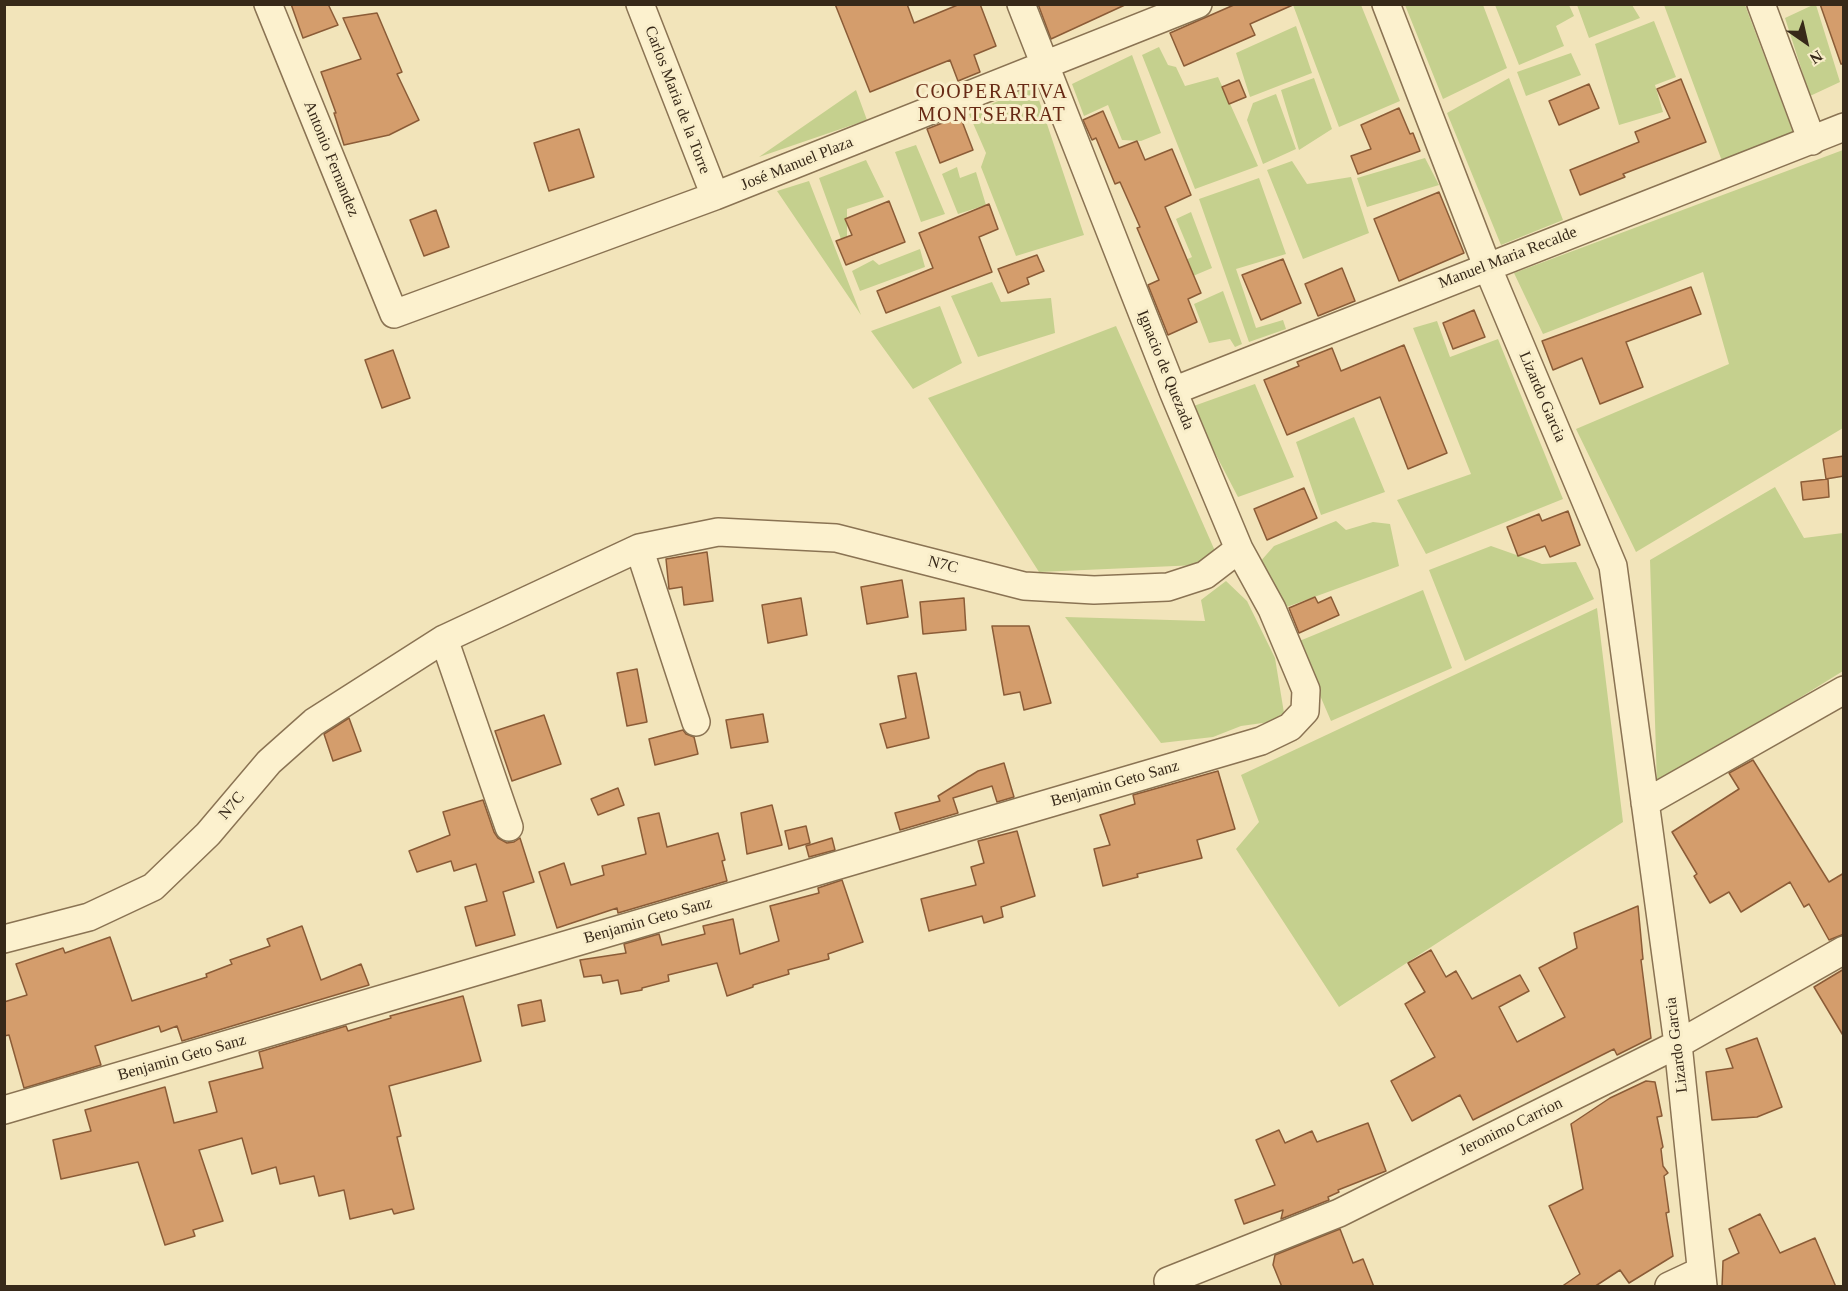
<!DOCTYPE html>
<html>
<head>
<meta charset="utf-8">
<style>
  body { margin:0 }
  #map { position:relative; width:1848px; height:1291px; overflow:hidden; background:#f2e4ba; font-family:Georgia,serif }
  canvas { display:block }
  .frame { position:absolute; inset:0; border:6px solid #372919; pointer-events:none }
  .north { position:absolute; left:1776px; top:12px; width:60px; height:60px; -webkit-text-stroke:4px #f9eeca; paint-order:stroke; rotate:146deg; font-size:16px; font-weight:700; line-height:24px; text-align:center; color:#372919 }
  .north::after { content:''; display:block; margin:auto; width:21px; height:27px; background:#372919; clip-path:polygon(50% 0,100% 100%,50% 72%,0 100%) }
</style>
</head>
<body>
<div id="map">
<canvas width="1848" height="1291"></canvas>
<div class="frame"></div>
<div class="north">N</div>
</div>
<script>
const ctx = document.querySelector('canvas').getContext('2d');
ctx.lineJoin = 'round';
function paint(path, color) { ctx.fillStyle = color; ctx.fill(path, 'evenodd'); }
function stroke(path, color, width, dash) { ctx.strokeStyle = color; ctx.lineWidth = width; ctx.lineCap = dash ? 'butt' : 'round'; ctx.setLineDash(dash || []); ctx.stroke(path); }
function drawText(font, color, halo, rows, align = 'center') {
  ctx.font = font + ' Georgia,serif'; ctx.lineWidth = 6; ctx.setLineDash([]); ctx.textBaseline = 'middle'; ctx.strokeStyle = halo; ctx.fillStyle = color; for (const [text, x, y, turn = 0] of rows) {
    ctx.save(); ctx.translate(x, y); ctx.rotate((+turn || 0) * Math.PI / 180); ctx.textAlign = isNaN(turn) ? turn : align; if (halo) ctx.strokeText(text, 0, 0); ctx.fillText(text, 0, 0); ctx.restore();
  }
}
const green = new Path2D(`
  M1815 4 1816 5 1840 82 1810 96 1785 18Z
  M1293 5H1361L1400 101 1339 127Z
  M1405 5H1483L1507 68 1443 99Z
  M1495 5H1569L1574 16 1556 26 1564 46 1519 65Z
  M1577 5H1632L1640 18 1589 38Z
  M1664 5H1745L1793 132 1722 161Z
  M1654 21 1676 77 1655 85 1663 112 1619 125 1595 44Z
  M1296 26 1312 73 1250 97 1236 53Z
  M1159 47 1168 65 1176 67 1185 86 1218 77 1258 166 1195 189 1142 55Z
  M1571 53 1581 75 1526 96 1517 72Z
  M1132 55 1161 133 1141 141 1122 140 1108 105 1084 116 1072 84Z
  M1314 78 1332 129 1299 150 1281 90Z
  M1509 78 1563 220 1501 245 1447 113Z
  M1034 85 1084 235 1016 256 981 167 986 153 969 114Z
  M856 90 867 120 759 157Z
  M1276 94 1296 149 1263 164 1247 120 1253 103Z
  M916 145 945 214 921 222 895 152Z
  M1843 150V428L1636 552 1576 429 1729 364 1703 272 1543 334 1514 273Z
  M1425 158 1439 185 1367 207 1357 178Z
  M866 160 884 197 847 209V237L841 239 819 178Z
  M1292 161 1307 184 1351 177 1369 233 1303 259 1267 170Z
  M957 167 960 178 976 172 986 205 958 214 942 174Z
  M1259 178 1286 254 1236 269 1256 328 1283 320 1286 329 1249 342 1199 199Z
  M809 181 861 315 777 191Z
  M1191 212 1212 268 1181 281 1175 265 1192 257 1176 219Z
  M920 249 925 267 860 291 852 271 873 260 879 265Z
  M992 282 1001 302 1051 298 1055 333 978 357 951 296Z
  M1223 291 1242 344 1235 347 1230 339 1209 343 1194 304Z
  M940 306 962 363 913 389 871 331Z
  M1437 321 1450 357 1498 339 1563 499 1426 554 1397 500 1471 474 1413 328Z
  M1116 326 1215 551 1198 565 1039 572 928 398Z
  M1255 384 1294 477 1238 497 1191 407Z
  M1354 417 1385 492 1321 515 1296 442Z
  M1775 487 1804 538 1843 533V671L1657 786 1650 560Z
  M1336 521 1346 530 1373 522 1390 524 1399 566 1284 608 1259 563 1274 546Z
  M1491 546 1542 564 1576 562 1594 599 1465 661 1429 570Z
  M1226 581 1247 601 1275 658 1284 713 1270 722 1241 726 1213 737 1161 743 1065 617 1205 621 1201 600Z
  M1423 590 1452 668 1331 721 1297 642Z
  M1597 608 1623 822 1339 1007 1236 849 1259 822 1241 775Z`);
const building = new Path2D(`
  M291 4H328L338 25 303 38Z
  M835 4H907L914 23 960 4H980L996 46 974 55 980 72 958 81 950 60 870 92Z
  M1038 4H1127L1051 39Z
  M1236 4H1295L1250 24 1255 35 1184 66 1170 33Z
  M1820 4H1844V64H1841Z
  M377 13 402 72 397 74 419 120 389 135 344 145 334 113H336L321 72 361 59 343 18Z
  M1681 79 1706 142 1623 174 1625 177 1580 195 1570 170 1639 142 1635 132 1670 118 1657 89Z
  M1239 80 1246 97 1229 104 1222 87Z
  M1589 84 1599 108 1559 125 1549 101Z
  M1399 108 1410 134 1413 133 1420 151 1358 174 1351 156 1371 149 1361 125Z
  M1103 111 1119 148 1137 141 1145 160 1172 149 1191 195 1165 207 1201 293 1188 299 1197 322 1168 335 1148 285 1159 280 1137 228 1140 227 1120 182 1115 184 1096 138 1092 140 1083 120Z
  M960 116 973 150 940 163 927 129Z
  M579 129 594 177 549 191 534 143Z
  M1439 192 1464 253 1399 281 1374 219Z
  M889 201 905 242 846 265 836 241 852 235 845 219Z
  M989 204 998 229 979 237 992 272 886 313 877 291 933 268 919 233Z
  M436 210 449 247 424 256 410 220Z
  M1037 255 1044 271 1027 278 1029 284 1008 293 998 269Z
  M1283 259 1301 303 1261 320 1242 275Z
  M1342 268 1355 301 1318 316 1305 284Z
  M1691 287 1701 314 1626 342 1643 387 1600 404 1582 358 1553 370 1542 341Z
  M1474 310 1485 337 1453 349 1443 323Z
  M1404 345 1447 453 1408 469 1380 397 1287 435 1264 380 1299 366 1297 362 1332 348 1341 371Z
  M393 350 410 398 382 408 365 360Z
  M1844 456V476L1826 479 1823 459Z
  M1828 479 1829 497 1803 500 1801 482Z
  M1304 488 1317 518 1267 540 1254 509Z
  M1568 511 1580 545 1550 557 1545 546 1518 556 1507 527 1539 514 1542 521Z
  M707 552 713 601 684 605 682 587 669 589 666 559Z
  M902 580 908 617 867 624 861 587Z
  M1315 597 1318 603 1331 597 1339 615 1299 633 1289 608Z
  M801 598 807 635 768 643 762 605Z
  M964 598 966 630 923 634 920 602Z
  M992 626H1029L1051 703 1024 710 1020 692 1004 695Z
  M637 669 647 722 627 726 617 673Z
  M916 673 929 738 887 748 880 724 906 718 898 676Z
  M763 714 768 742 731 748 726 720Z
  M544 715 561 764 512 781 495 731Z
  M349 718 361 751 333 761 324 734Z
  M683 730 686 734 694 737 698 754 655 765 649 739Z
  M1753 760 1829 882 1844 873V934L1829 940 1809 904 1804 907 1790 882 1741 912 1729 892 1710 903 1694 876 1697 874 1672 832 1739 789 1729 773Z
  M1004 763 1014 797 997 802 992 786 953 798 958 813 900 830 895 813 940 801 938 796 978 771Z
  M1218 771 1235 829 1197 840 1202 858 1137 874 1138 877 1103 886 1094 849 1110 845 1100 815 1135 804 1133 795Z
  M618 788 624 805 598 815 591 799Z
  M483 800 494 832 498 838 507 843 514 842 520 838 534 882 503 892 515 935 476 946 465 907 487 901 476 864 454 871 451 861 417 872 409 851 450 835 443 812Z
  M772 805 782 845 747 854 741 813Z
  M659 813 667 847 718 833 725 860 722 861 727 881 618 913 617 908 557 928 539 872 564 863 571 885 604 875 602 866 646 854 638 818Z
  M806 826 810 843 789 849 785 831Z
  M1017 831 1035 896 1001 907 1003 917 984 923 982 916 929 931 921 899 976 885 971 867 984 863 978 841Z
  M832 838 835 850 809 857 806 846Z
  M842 880 863 942 828 954 829 959 788 970 789 974 753 985V987L727 996 717 963 668 975 669 981 642 988V990L621 994 618 980 603 983 601 975 584 977 580 960 626 953 624 944 659 934 662 945 705 934 703 926 733 919 740 954 779 941 770 906 819 893 818 888Z
  M1638 906 1643 959 1641 960 1651 1038 1617 1055 1614 1049 1473 1120 1460 1095 1412 1121 1391 1081 1435 1057 1405 1004 1425 992 1408 963 1431 950 1446 977 1456 971 1472 999 1520 975 1529 991 1499 1007 1517 1042 1565 1017 1539 968 1577 948 1574 933Z
  M302 926 321 980 361 964 369 985 182 1041 177 1026 161 1032 159 1026 95 1046 101 1065 24 1088 9 1035 4 1036V1002L27 995 16 964 63 948 65 953 110 937 132 1001 207 977 206 974 232 964 230 960 270 946 267 939Z
  M1844 969V1037L1814 987Z
  M463 996 481 1061 389 1086 401 1136 397 1137 414 1209 394 1214 392 1209 350 1219 344 1190 319 1196 314 1176 280 1184 276 1167 252 1174 242 1138 199 1150 223 1221 193 1230 195 1236 165 1245 138 1162 61 1179 53 1140 91 1131 85 1110 165 1087 174 1123 217 1112 209 1082 263 1068 259 1052 346 1026 348 1031 391 1018 390 1016Z
  M541 1000 545 1021 522 1026 518 1005Z
  M1757 1038 1782 1107 1757 1117 1712 1120 1706 1072 1733 1068 1726 1049Z
  M1646 1081 1655 1082 1662 1116 1657 1117 1663 1147 1661 1149 1663 1166 1668 1173 1664 1176 1669 1212 1666 1213 1673 1256 1629 1283 1620 1270 1594 1287H1561L1580 1274 1549 1206 1583 1189 1571 1124 1610 1098Z
  M1368 1123 1386 1171 1338 1190 1339 1192 1328 1197 1329 1200 1281 1219 1283 1210 1244 1224 1235 1200 1275 1185 1256 1140 1279 1130 1285 1143 1312 1131 1317 1142Z
  M1760 1214 1780 1253 1815 1238 1836 1287H1722L1723 1261 1739 1253 1729 1229Z
  M1340 1229 1353 1263 1363 1259 1374 1287H1282L1273 1265 1275 1255Z`);
const minor = new Path2D(`
  M268 4 394 314 715 196 1198 4
  M640 4 715 196
  M1386 4 1487 266 1613 566 1678 1044 1703 1286
  M1761 4 1812 141
  M1173 391 1844 127
  M639 548 696 722
  M444 639 509 827
  M1645 803 1844 690
  M4 939 89 917 153 887 208 834 269 762 314 722 444 639 639 548 718 532 836 538 1024 586 1094 590 1168 587 1205 575 1239 549
  M4 1110 1261 741 1290 727 1305 711 1306 690 1272 609 1239 549 1173 391 1021 4
  M1168 1281 1339 1213 1678 1044 1844 950
  M1669 1286 1701 1271`);
const streetNames = [
  ["Carlos Maria de la Torre",677,100,69],
  ["Antonio Fernandez",331,159,68],
  ["José Manuel Plaza",797,164,-22],
  ["Manuel Maria Recalde",1508,258,-21],
  ["Ignacio de Quezada",1165,370,68],
  ["Lizardo Garcia",1542,397,67],
  ["N7C",943,565,14],
  ["Benjamin Geto Sanz",1115,784,-16],
  ["N7C",232,806,-50],
  ["Benjamin Geto Sanz",648,921,-16],
  ["Lizardo Garcia",1677,1045,-97],
  ["Benjamin Geto Sanz",182,1058,-16],
  ["Jeronimo Carrion",1511,1127,-26]
];
const quarterNames = [
  ["COOPERATIVA",992,93],
  ["MONTSERRAT",992,116]
];
paint(green, '#c5d08e');
paint(building, '#d49d6c');
stroke(building, '#8b5c37', 1.5);
stroke(minor, '#8a7353', 30);
stroke(minor, '#fcf1ce', 27);
drawText('16px', '#372919', '#f9eeca', streetNames);
ctx.letterSpacing = '1.5px';
drawText('20px', '#682a15', '#f9eeca', quarterNames);
ctx.letterSpacing = '0px';
</script>
</body>
</html>
